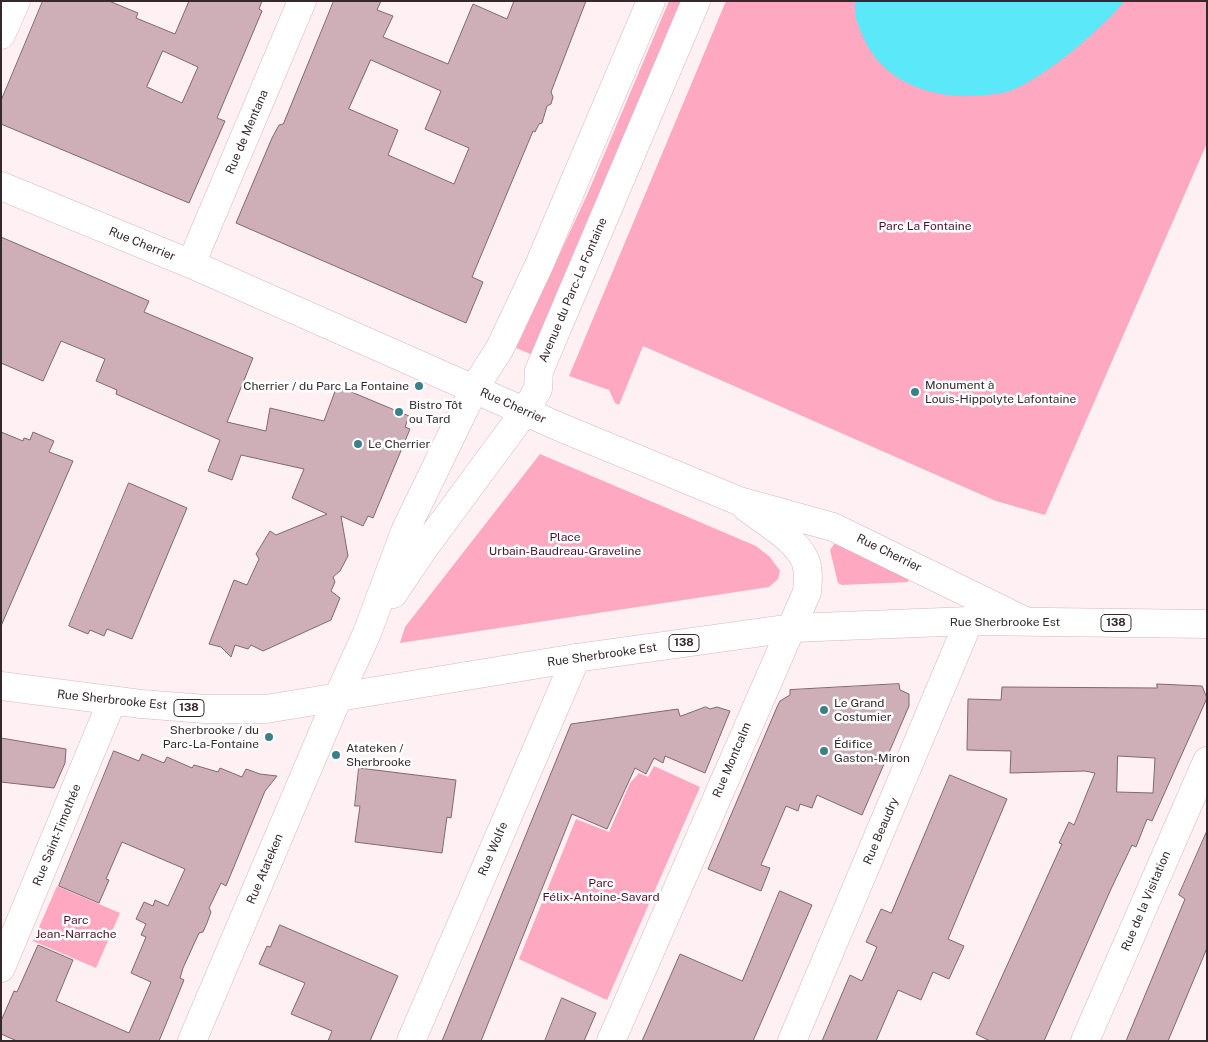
<!DOCTYPE html>
<html>
<head>
<meta charset="utf-8">
<style>
  body { margin:0 }
  #map { position:relative; width:1208px; height:1042px; overflow:hidden; background:#fef0f3; font-family:"Public Sans",sans-serif }
  canvas { display:block }
  .frame { position:absolute; inset:0; border:2px solid #35292c; pointer-events:none }
</style>
</head>
<body>
<div id="map">
<canvas width="1208" height="1042"></canvas>
<div class="frame"></div>
</div>
<script>
const ctx = document.querySelector('canvas').getContext('2d');
ctx.lineJoin = 'round';
function paint(path, color) { ctx.fillStyle = color; ctx.fill(path, 'evenodd'); }
function stroke(path, color, width, dash) { ctx.strokeStyle = color; ctx.lineWidth = width; ctx.lineCap = dash ? 'butt' : 'round'; ctx.setLineDash(dash || []); ctx.stroke(path); }
function drawText(font, color, halo, rows, align = 'center') {
  ctx.font = font + ' "Public Sans",sans-serif'; ctx.lineWidth = 5; ctx.setLineDash([]); ctx.textBaseline = 'middle'; ctx.strokeStyle = halo; ctx.fillStyle = color; for (const [text, x, y, turn = 0] of rows) {
    ctx.save(); ctx.translate(x, y); ctx.rotate((+turn || 0) * Math.PI / 180); ctx.textAlign = isNaN(turn) ? turn : align; if (halo) ctx.strokeText(text, 0, 0); ctx.fillText(text, 0, 0); ctx.restore();
  }
}
const green = new Path2D(`
  M669 1H687L533 355 516 348 587 195Z
  M726 1H1207V143L1045 515 996 501 948 480 643 346 619 405 615 403 609 390 569 376Z
  M540 454 756 546 770 557 780 571 778 579 769 587 400 643 405 627Z
  M835 543 908 575V582L842 585 838 583 830 550Z
  M654 766 700 787 607 1000 519 959 576 819 609 832 630 783 639 773 648 777Z
  M57 886 120 913 96 968 33 941Z`);
const water = new Path2D(`
  M855 1H1125C1100 30 1050 73 1015 89 1006 93 996 94 986 95 937 101 881 84 862 34 857 24 854 13 855 1Z`);
const building = new Path2D(`
  M43 1H109L138 13 136 18 175 34 189 1H262L259 9 262 11 217 118 225 121 189 203 1 124V101ZM163 51 198 67 182 103 147 87Z
  M334 1H381L377 10 393 16 383 37 448 64 473 4 507 19 514 1H586L551 92 553 97 551 104 547 106 542 123 539 124 535 132 533 131 472 277 483 282 466 323 236 223 272 138 279 125 283 124ZM371 60 441 91 425 129 469 148 454 184 388 155 398 130 349 109Z
  M1 237 149 301 144 312 253 358 227 422 266 431 270 408 324 421 337 386 409 416 405 427 410 429 373 518 368 516 363 526 341 516 348 556 340 571 333 577 335 582 331 591 340 598 331 620 263 651 251 645 248 649 235 645 231 657 221 647 209 644 234 580 247 585 259 559 256 554 270 531 276 535 327 514 292 498 304 469 241 455 232 480 208 471 220 440 116 394 117 390 96 381 105 359 61 341 43 381 1 363Z
  M1 432 23 441 24 438 30 440 33 432 54 441 49 452 73 461 1 626Z
  M129 483 187 508 132 639 107 629 104 636 90 630 88 634 69 626Z
  M899 684 900 690 909 694V706L862 815 817 795 812 808 800 804 798 811 786 806 761 865 770 868 761 891 708 869 777 707 780 701 790 695V690Z
  M1157 684 1202 686 1207 698 1152 821 1147 819 1136 847 1132 845 1111 889 1044 1041H990L976 1034 1062 844 1059 843 1069 822 1074 825 1095 773 1085 771 1010 773 1011 751 967 750 968 699 1001 700 1002 687 1157 688ZM1118 756 1155 758 1153 793 1117 792Z
  M706 707 710 709 717 707 730 711 705 773 665 756 663 763 654 758 646 774 635 768 607 829 572 814 481 1041H442L571 724 678 709 680 716Z
  M1 738 66 749 65 763 54 788 1 782Z
  M114 751 139 761 142 754 164 763 167 757 192 768 194 765 218 772 220 768 242 777 246 769 260 774 277 776 265 791 226 886 221 883 209 908 211 912 207 923 203 932 199 933 183 968 180 978 184 980 159 1041H17L1 1034V1021L14 991 17 992 38 945 73 960 56 1001 129 1033 151 982 131 973 146 937 141 935 146 924 136 919 144 902 153 906 155 900 168 906 185 869 122 842 106 879 109 880 99 903 59 886Z
  M359 768 456 780 451 818 447 817 442 853 355 842 360 806H355Z
  M950 775 1007 799 948 939 964 946 949 979 933 972 921 1000 898 990 876 1041H822L850 975 862 981 877 947 866 942 881 909 891 913Z
  M1207 831V948L1168 1041H1126L1185 899 1179 895Z
  M780 891 812 905 753 1041H642L680 954 742 981Z
  M280 925 398 976 370 1041H328L332 1031 291 1014 305 983 259 964 267 946 270 947Z
  M562 998 596 1013 584 1041H545Z`);
const minor = new Path2D(`
  M1 35 16 1
  M1 186 191 264 562 428 739 501 833 527 1025 621
  M191 264 302 1
  M393 594 424 548 526 410 538 389 539 371 696 1
  M1 968 112 701
  M192 1041 338 697 367 633 406 529 474 389 500 348 540 263 651 1
  M411 1041 576 658
  M611 1041 807 592C808 582 809 570 805 560 795 538 765 522 746 507
  M792 1041 969 621
  M1085 1041 1207 761`);
const major = new Path2D(`
  M1 686 141 704 205 709H266L576 658 792 628 969 621 1207 624`);
const markers = [
  [419,386,5,"#398189"],
  [915,392,5,"#398189"],
  [399,412,5,"#398189"],
  [358,444,5,"#398189"],
  [824,710,5,"#398189"],
  [269,737,5,"#398189"],
  [824,751,5,"#398189"],
  [336,755,5,"#398189"]
];
const shields = [
  [1116,623,30],
  [684,643,30],
  [189,708,30]
];
const shieldNames = [
  ["138",1116,623],
  ["138",684,643],
  ["138",189,708]
];
const streetNames = [
  ["Rue de Mentana",247,132,-67],
  ["Rue Cherrier",142,244,22],
  ["Avenue du Parc-La Fontaine",573,290,-67],
  ["Rue Cherrier",513,406,24],
  ["Rue Cherrier",889,553,26],
  ["Rue Sherbrooke Est",1005,622],
  ["Rue Sherbrooke Est",602,655,-8],
  ["Rue Sherbrooke Est",112,700,6],
  ["Rue Montcalm",732,760,-67],
  ["Rue Beaudry",881,831,-67],
  ["Rue Saint-Timothée",57,835,-68],
  ["Rue Wolfe",493,849,-67],
  ["Rue Atateken",265,869,-67],
  ["Rue de la Visitation",1146,901,-67]
];
const parkNames = [
  ["Parc La Fontaine",925,226],
  ["Place",565,537],
  ["Urbain-Baudreau-Graveline",565,551],
  ["Parc",601,883],
  ["Félix-Antoine-Savard",601,897],
  ["Parc",76,920],
  ["Jean-Narrache",76,934]
];
const poiNames = [
  ["Monument à",925,385],
  ["Louis-Hippolyte Lafontaine",925,399],
  ["Cherrier / du Parc La Fontaine",409,386,"right"],
  ["Bistro Tôt",409,405],
  ["ou Tard",409,419],
  ["Le Cherrier",368,444],
  ["Le Grand",834,703],
  ["Costumier",834,717],
  ["Sherbrooke / du",259,730,"right"],
  ["Parc-La-Fontaine",259,744,"right"],
  ["Édifice",834,744],
  ["Gaston-Miron",834,758],
  ["Atateken /",346,748],
  ["Sherbrooke",346,762]
];
paint(green, '#fea8c1');
paint(water, '#5be9f9');
paint(building, '#cfafb7');
stroke(building, '#83676e', 1);
stroke(minor, '#d6b6be', 29);
stroke(major, '#d6b6be', 29);
stroke(minor, '#fff', 28);
stroke(major, '#fff', 28);
for (const [x, y, r, color] of markers) { const dot = new Path2D(); dot.arc(x, y, r, 0, 2 * Math.PI); ctx.fillStyle = color; ctx.fill(dot); stroke(dot, '#fff', 2); }
for (const [x, y, w] of shields) { const box = new Path2D(); box.roundRect(x - w / 2, y - 8.5, w, 17, 4); ctx.fillStyle = '#fff'; ctx.fill(box); stroke(box, '#35292c', 1); }
drawText('bold 11px', '#35292c', null, shieldNames);
drawText('12px', '#35292c', '#fff', streetNames);
drawText('12px', '#4d1128', '#fff', parkNames);
drawText('12px', '#35292c', '#fff', poiNames, 'left');
</script>
</body>
</html>
